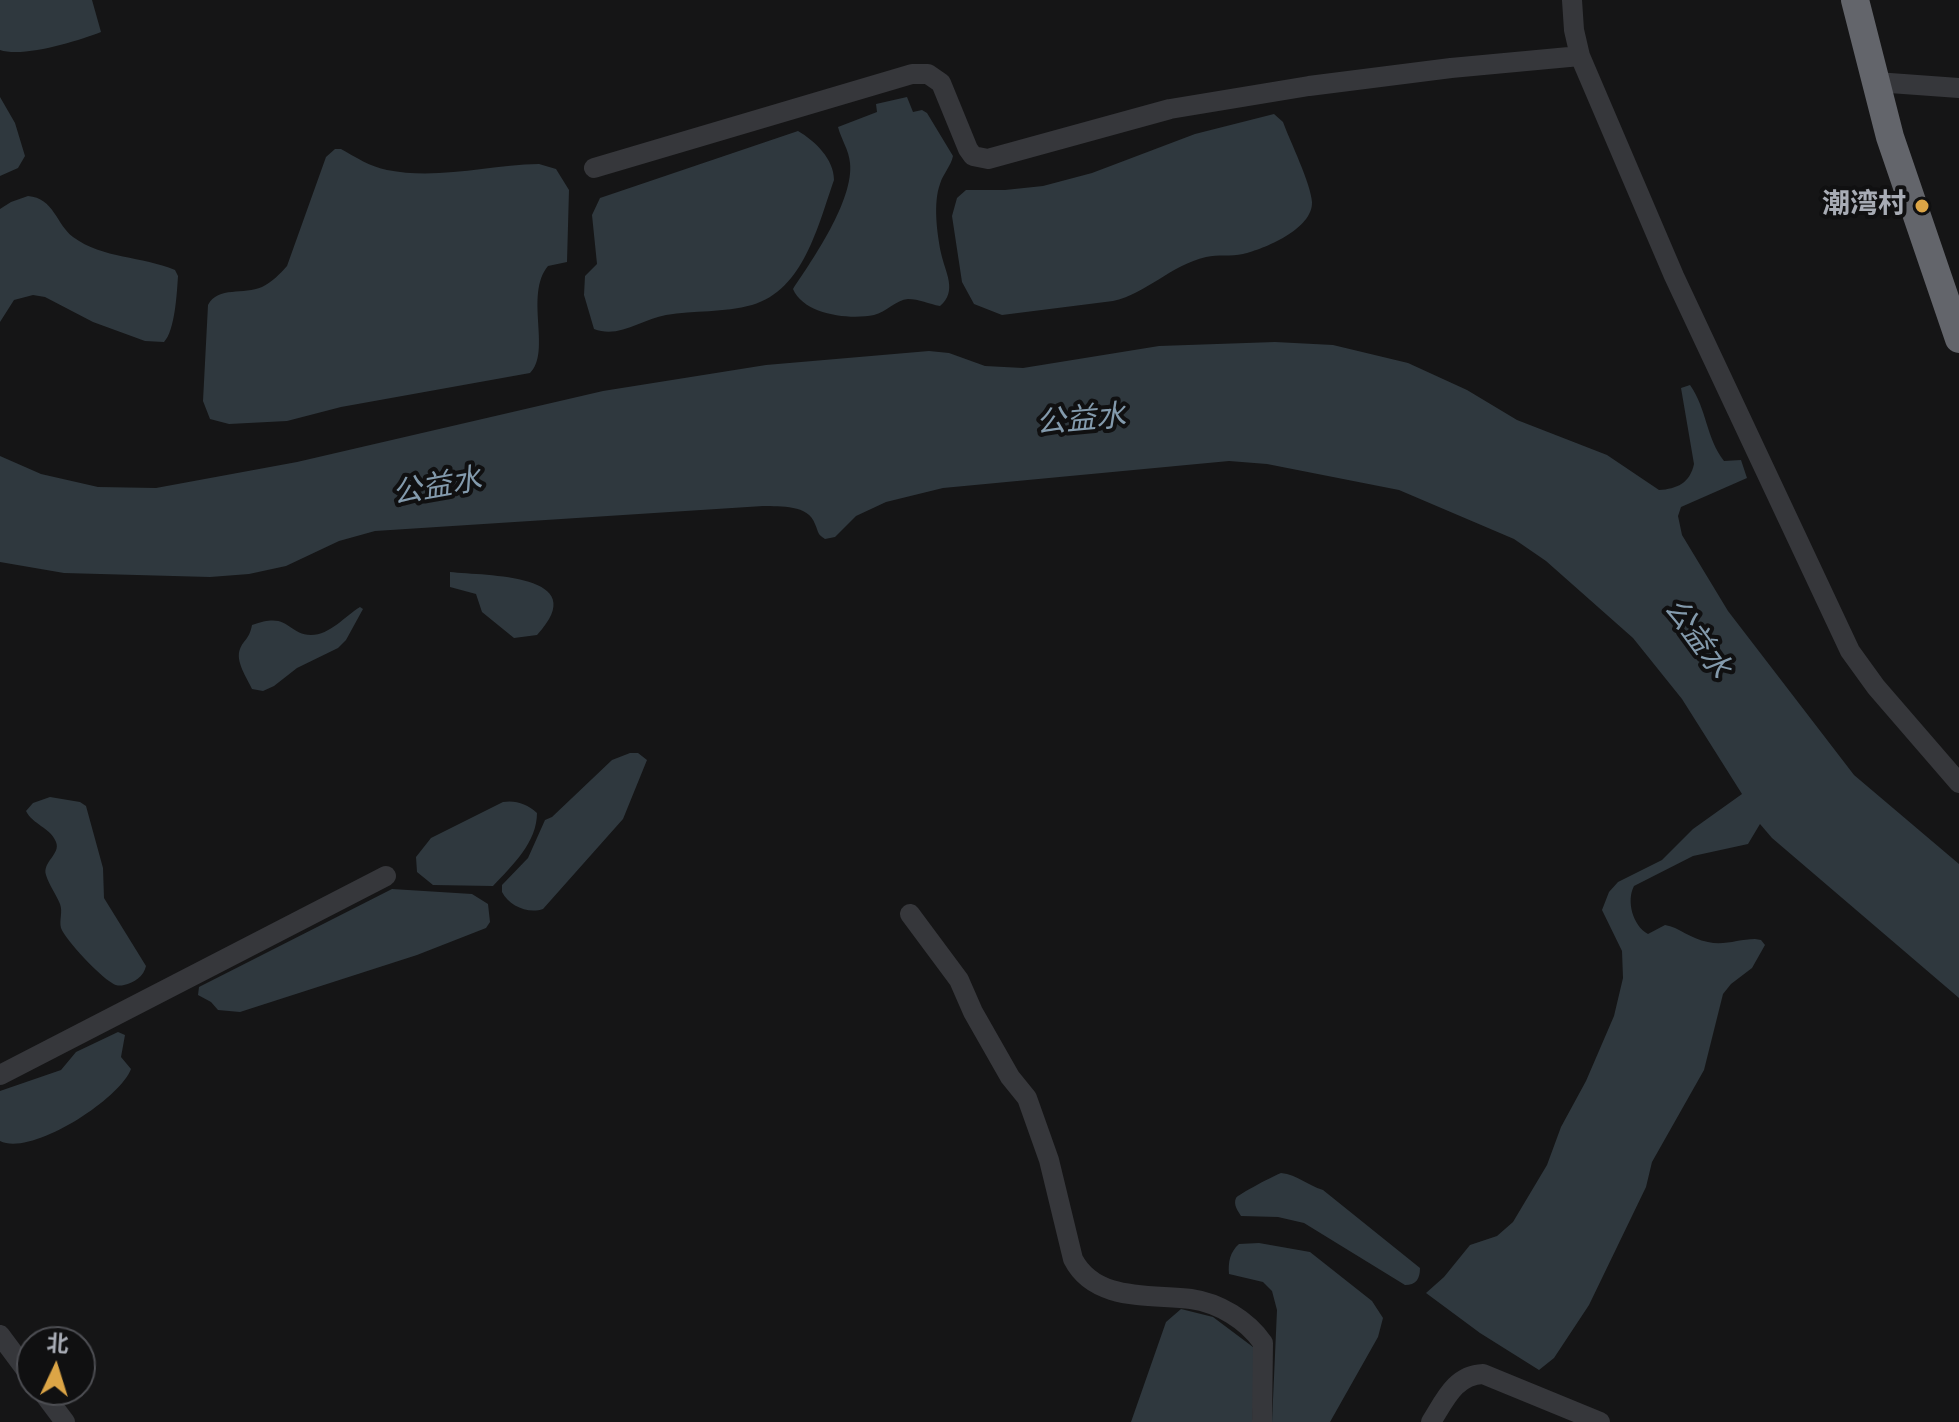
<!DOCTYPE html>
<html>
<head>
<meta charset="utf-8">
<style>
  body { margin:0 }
  #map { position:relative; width:1959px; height:1422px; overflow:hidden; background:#151516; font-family:"DejaVu Sans","Noto Sans SC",sans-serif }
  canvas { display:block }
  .north { position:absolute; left:16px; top:1326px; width:80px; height:80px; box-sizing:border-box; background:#101011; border:2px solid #4d4e53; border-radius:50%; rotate:4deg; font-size:22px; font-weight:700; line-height:32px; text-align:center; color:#a8acb5 }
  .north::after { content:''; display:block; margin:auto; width:28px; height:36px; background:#dca546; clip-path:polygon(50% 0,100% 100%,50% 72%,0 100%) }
</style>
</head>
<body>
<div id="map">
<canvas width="1959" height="1422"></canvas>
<div class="north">北</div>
</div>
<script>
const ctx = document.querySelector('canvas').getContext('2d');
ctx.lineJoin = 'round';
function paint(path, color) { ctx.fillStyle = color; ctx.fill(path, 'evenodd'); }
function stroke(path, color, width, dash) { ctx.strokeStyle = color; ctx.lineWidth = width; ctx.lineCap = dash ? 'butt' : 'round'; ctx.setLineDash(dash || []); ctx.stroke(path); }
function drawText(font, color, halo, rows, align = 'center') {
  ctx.font = font + ' "DejaVu Sans","Noto Sans SC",sans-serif'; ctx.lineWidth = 8; ctx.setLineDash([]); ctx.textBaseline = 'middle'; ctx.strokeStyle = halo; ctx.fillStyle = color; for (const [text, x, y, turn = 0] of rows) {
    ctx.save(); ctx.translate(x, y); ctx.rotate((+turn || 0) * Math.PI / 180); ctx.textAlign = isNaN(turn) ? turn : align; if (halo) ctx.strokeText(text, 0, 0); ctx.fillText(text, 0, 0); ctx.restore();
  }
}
const water = new Path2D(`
  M0 0H92L101 32C78 41 23 58 0 50Z
  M0 97 15 123 25 156 18 168 0 176Z
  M907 97 913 112 922 110 927 113 953 156C951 166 943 174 940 184 933 203 937 233 941 253 945 272 958 291 940 306 929 304 919 299 908 299 896 300 886 312 874 315 850 320 804 315 793 289 813 259 854 200 850 163 849 150 841 139 838 127L877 112 876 104Z
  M1274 114 1283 122C1290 141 1311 184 1312 202 1313 229 1264 249 1243 254 1231 257 1218 254 1206 257 1171 265 1146 294 1113 301L1002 315 974 304 962 282 952 216 957 198 966 190H1005L1043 186 1092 173 1195 134Z
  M798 131C815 141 834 159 834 180 818 225 804 290 752 305 724 313 694 310 666 315 642 319 619 339 594 329L584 295 585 276 597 264 592 215 600 198Z
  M335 149H341C355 157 371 167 387 170 438 180 488 165 539 164L556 169 569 190 567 262 548 266C524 295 552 352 530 373L341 407 287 421 229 424 210 419 203 401 208 305C218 286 244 295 262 287 272 282 280 274 287 266L326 157Z
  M28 196C54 198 56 224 73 237 103 259 142 256 175 270L178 276C177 292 175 331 164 342L145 341 93 322 45 297 33 295 14 300 0 322V209L11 202Z
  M1275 342 1333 345 1408 363 1467 390 1517 420 1607 455 1659 490C1677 489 1690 483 1694 464L1681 388 1690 385C1707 409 1706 438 1724 461L1741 460 1747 478 1681 507 1678 516 1682 535 1728 611 1854 775 1959 864V998L1772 838 1760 824 1748 844 1693 856 1634 886C1626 901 1633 926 1648 934L1665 925C1679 927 1690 939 1708 942 1724 946 1739 939 1755 939L1761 940 1765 945 1752 968 1731 984 1723 994 1704 1070 1652 1162 1646 1187 1589 1305 1554 1358 1539 1370 1480 1333 1426 1293 1444 1277 1470 1245 1497 1236 1513 1222 1547 1165 1561 1127 1586 1081 1614 1016 1623 978 1622 951 1602 910 1609 892 1618 882 1662 860 1693 829 1742 794 1682 699 1633 638 1546 561 1514 539 1399 490 1267 464 1229 461 943 488 886 502 856 516 835 537 825 539C817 534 819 533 815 524 808 504 781 507 763 506L375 531 339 541 286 566 249 574 210 577 64 573 0 562V456L41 474 98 487 156 488 297 462 603 391 766 365 929 351 949 353 985 366 1023 368 1159 346Z
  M450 572C486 576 595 573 537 635L514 638 482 612 476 594 450 587Z
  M360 607 363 609 346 640 338 648 297 668 274 686 263 691 252 689C247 678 235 661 240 649 244 639 249 640 252 625 290 611 286 634 311 635 330 635 345 616 360 607Z
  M630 753H638L647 760 623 819 543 909C528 914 509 906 502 892V885L528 858 545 820 552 817 612 760Z
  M50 797 80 802 86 806 103 868 104 898 146 966C144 976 134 983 124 985 120 986 116 986 112 983 100 976 66 941 61 928 59 920 63 912 60 904 56 894 49 885 46 875 42 862 61 854 56 842 51 828 32 824 26 811L33 803Z
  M503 802C516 800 527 804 537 813 537 842 513 865 493 886L433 885 417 872 416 857 431 838Z
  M392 889 472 894 488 904 490 922 486 928 417 955 240 1012 218 1010 211 1002 198 995 199 987Z
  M118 1032 125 1035 121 1057 131 1069C120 1099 31 1157 0 1141V1091L61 1070 76 1052Z
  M1281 1173C1298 1175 1307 1185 1323 1190L1420 1268C1420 1279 1416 1285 1405 1285L1304 1223 1278 1217 1241 1216C1238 1211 1233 1205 1236 1198 1237 1195 1277 1174 1281 1173Z
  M1259 1243 1310 1252 1372 1301 1383 1318 1378 1337 1330 1422H1272L1277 1310 1272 1291 1263 1282 1229 1274C1228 1262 1230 1252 1239 1244Z
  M1181 1309 1213 1317 1257 1350 1252 1422H1131L1166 1322Z`);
const minor = new Path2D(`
  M1572 0 1574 30 1580 56 1674 276 1850 651 1876 687 1959 783
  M1876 82 1959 88
  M594 168 912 74H928L941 83 968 149 973 156 988 159 1170 109 1309 86 1451 68 1580 56
  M910 914 959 980 973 1012 1010 1077 1027 1098 1049 1160 1073 1259C1095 1302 1150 1294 1191 1299 1219 1303 1247 1320 1263 1343L1262 1422
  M0 1075 386 876
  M0 1335 32 1378
  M41 1390 65 1422
  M1431 1422C1445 1400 1455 1375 1483 1374L1600 1422`);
const highway = new Path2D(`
  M1855 0 1890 137 1959 339`);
const markers = [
  [1922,206,8,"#dca546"]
];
const poiNames = [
  ["潮湾村",1906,206]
];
const waterNames = [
  ["公益水",1081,421,-5],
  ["公益水",437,488,-10],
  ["公益水",1696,639,54]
];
paint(water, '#2f383e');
stroke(minor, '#36373b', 20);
stroke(highway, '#63656b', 28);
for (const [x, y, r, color] of markers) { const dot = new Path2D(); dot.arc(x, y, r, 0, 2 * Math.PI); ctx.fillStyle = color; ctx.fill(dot); stroke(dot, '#101011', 3); }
drawText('bold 28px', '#a8acb5', '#101011', poiNames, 'right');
drawText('italic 30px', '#839aac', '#101011', waterNames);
</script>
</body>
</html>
